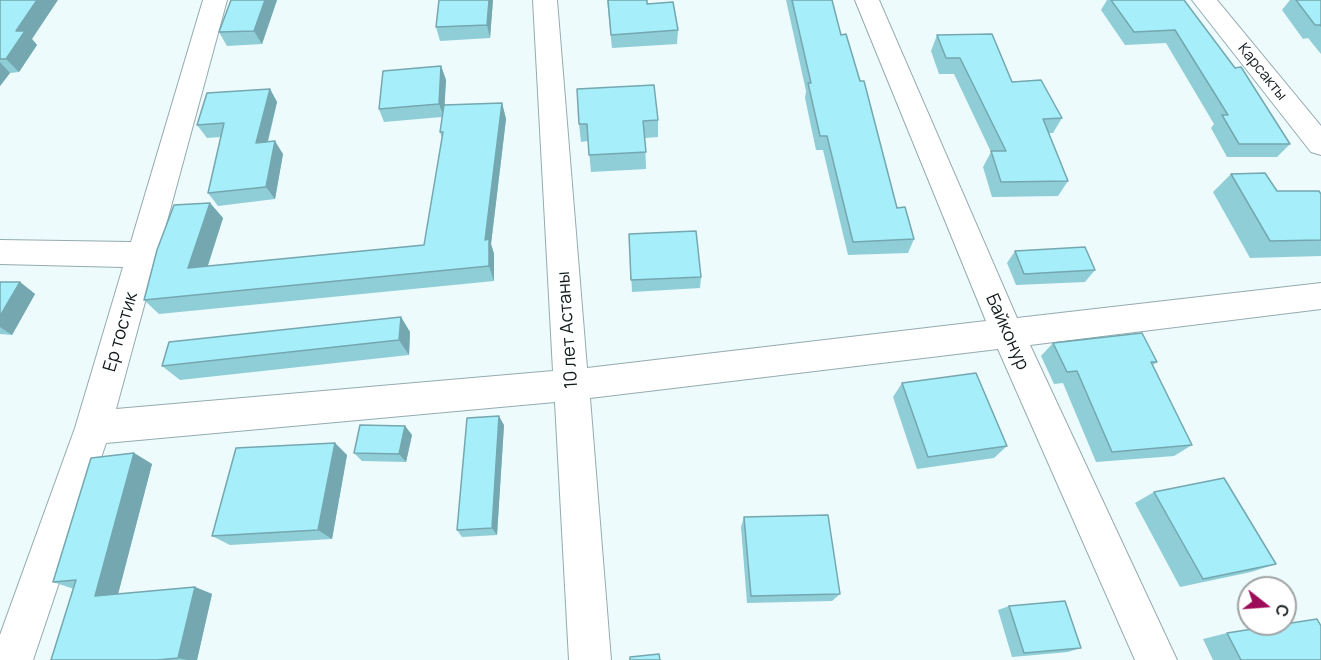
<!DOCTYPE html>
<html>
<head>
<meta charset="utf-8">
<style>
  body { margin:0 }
  #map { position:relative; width:1321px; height:660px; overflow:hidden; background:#edfbfd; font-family:Manrope,sans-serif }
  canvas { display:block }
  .north { position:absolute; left:1237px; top:576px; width:60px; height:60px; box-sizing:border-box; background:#fff; border:2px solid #a0a3a4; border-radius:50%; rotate:107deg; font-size:16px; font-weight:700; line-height:24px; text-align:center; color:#11191b }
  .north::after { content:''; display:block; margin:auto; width:21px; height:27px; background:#9d0c58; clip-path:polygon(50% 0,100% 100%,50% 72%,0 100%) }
</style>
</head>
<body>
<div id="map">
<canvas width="1321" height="660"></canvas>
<div class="north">С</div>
</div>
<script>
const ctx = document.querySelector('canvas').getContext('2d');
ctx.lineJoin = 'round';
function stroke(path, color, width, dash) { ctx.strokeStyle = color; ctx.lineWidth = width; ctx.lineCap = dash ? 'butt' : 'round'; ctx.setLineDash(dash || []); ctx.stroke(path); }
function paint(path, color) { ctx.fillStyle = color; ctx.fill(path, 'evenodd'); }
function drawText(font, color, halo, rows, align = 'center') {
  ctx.font = font + ' Manrope,sans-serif'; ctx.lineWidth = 5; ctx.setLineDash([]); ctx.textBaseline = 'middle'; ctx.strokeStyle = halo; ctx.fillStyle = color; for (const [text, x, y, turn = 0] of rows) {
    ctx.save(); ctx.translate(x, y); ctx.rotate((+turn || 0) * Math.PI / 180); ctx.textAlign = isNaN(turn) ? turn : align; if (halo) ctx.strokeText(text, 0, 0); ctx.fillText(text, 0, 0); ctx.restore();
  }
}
const minor = new Path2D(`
  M203 0H227L116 409 553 371 533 0H557L587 368 986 321 855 0H879L1017 318 1321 283V309L1030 345 1177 660H1135L998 349 590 398 611 660H569L555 402 106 443 33 660H0V635L75 428 123 267 0 264V240L131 242Z
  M1192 0H1217L1321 126V155L1311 152Z`);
const wall = new Path2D(`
  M0 0 37 45 19 72 10 73 0 86Z
  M277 0 262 44 227 46 219 32Z
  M493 0 490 38 440 41 436 27Z
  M607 0 647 4 678 30 677 44 612 48Z
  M786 0H832L841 35 897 208 914 239 908 253 848 255 823 150H816L805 98 806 91Z
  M1107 0H1184L1290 144 1277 157H1227L1211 128 1214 124 1166 43 1125 45 1101 10Z
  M1290 0H1321V54L1308 38 1303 39 1282 10Z
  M937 35 1012 82 1062 118 1053 133H1049L1068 181 1058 196 992 197 983 167 991 152 954 74H939L931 51Z
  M441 66 446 80 444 105 502 103 506 119 491 244 494 254V281L159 314 144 300 210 203 223 218 208 266 424 245 442 138 440 132 442 117 384 122 379 109Z
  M270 89 277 102 268 142 283 154 275 199 218 206 208 193 221 137 207 138 197 125Z
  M658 120V137L645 138 646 169 591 172 588 141 581 142 579 124Z
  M1231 174 1277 191 1321 194V256L1250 258 1213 192Z
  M629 234 701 277 700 288 632 292Z
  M1015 251 1095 270 1085 282 1016 285 1007 263Z
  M0 282H20L35 294 12 335 0 334Z
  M401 317 410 332 409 355 180 380 162 366Z
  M1053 343 1157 362 1153 365 1192 445 1174 456 1096 462 1063 383 1054 384 1041 356Z
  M902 383 1007 446 994 458 917 469 893 397Z
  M504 425 497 535 462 537 457 530Z
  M405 426 412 435 406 462 362 461 354 453Z
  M335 443 347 455 332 539 230 545 212 536Z
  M134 453 152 464 118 594 195 587 212 594 197 660H51L74 589 53 582Z
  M1154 492 1276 564 1251 572 1180 587 1135 503Z
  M744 517 840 594 832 601 747 603 741 527Z
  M1009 606 1081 648 1068 652 1012 657 998 610Z
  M1227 633 1321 660H1213L1203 639Z`);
const shadedWall = new Path2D(`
  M37 0H58L32 39 37 45 19 72 6 59 16 31Z
  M265 0H277L262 44 254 31Z
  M489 0H493L490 38 487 25Z
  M0 62 10 73 0 86Z
  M441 66 446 80 444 117 439 104Z
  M270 89 277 102 264 156 256 143Z
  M502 103 506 119 491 244 494 254V281L489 266 485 240Z
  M275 141 283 154 275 199 266 187Z
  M210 203 223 218 202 283 188 268Z
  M20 282 35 294 12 335 0 327V316Z
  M401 317 410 332 409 355 399 340Z
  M499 416 504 425 497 535 492 528Z
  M405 426 412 435 406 462 399 454Z
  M335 443 347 455 332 539 318 530Z
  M134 453 152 464 116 602 95 596Z
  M195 587 212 594 197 660H187L178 658Z`);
const building = new Path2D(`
  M0 0H37L16 31H25L6 59H0Z
  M231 0H265L254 31 219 32Z
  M439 0H489L487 25 436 27Z
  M608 0H647V4L673 2 678 30 611 35Z
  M792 0H832L841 35 846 34 860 81H864L897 208 905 207 914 239 853 242 827 136H820L808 83H811Z
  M1111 0H1184L1235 68 1241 67 1290 144H1239L1222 115H1228L1175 30 1134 32Z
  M1296 0H1321V26L1320 25H1315Z
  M992 34 1012 82 1041 80 1062 118 1043 119 1068 181 1001 182 991 151H1006L960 58H946L937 35Z
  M441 66 439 104 379 109 383 71Z
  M654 85 658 120 643 121 646 152 589 155 587 124H579L577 89Z
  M270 89 256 143 275 141 266 187 208 193 224 123 197 125 207 93Z
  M502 103 485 240 489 239V266L144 300 157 250 174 205 210 203 188 268 424 245 443 132H440L444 105Z
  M1265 173 1277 191H1319L1321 194V240L1270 241 1231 174Z
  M696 231 701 277 631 280 629 234Z
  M1085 247 1095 270 1024 274 1015 251Z
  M0 282H20L0 316Z
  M401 317 399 340 162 366 169 342Z
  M1142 333 1157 362H1151L1192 445 1112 452 1077 371 1067 372 1053 343Z
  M976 373 1007 446 928 457 902 383Z
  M499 416 492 528 457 530 467 418Z
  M360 425 405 426 399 454 354 453Z
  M335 443 318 530 212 536 236 448Z
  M134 453 95 596 195 587 178 658 157 660H51L76 580 53 582 91 458Z
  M1224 478 1276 564 1203 579 1154 492Z
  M828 515 840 594 751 596 744 517Z
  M1065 601 1081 648 1024 653 1009 606Z
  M1317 619 1321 626V660H1241L1227 633Z
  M659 654 660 660H630V657Z`);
const farStreetnames = [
  ["Карсакты",1262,72,51]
];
const streetNames = [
  ["10 лет Астаны",568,330,-94],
  ["Ер тостик",121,332,-74],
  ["Байконур",1007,332,66]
];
stroke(minor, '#95abae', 2);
paint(minor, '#fff');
paint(wall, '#8fced7');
paint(shadedWall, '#74a7af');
paint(building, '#a6effa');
stroke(building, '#74a7af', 1.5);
drawText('15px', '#11191b', '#fff', farStreetnames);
drawText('18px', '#11191b', '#fff', streetNames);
</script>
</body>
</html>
